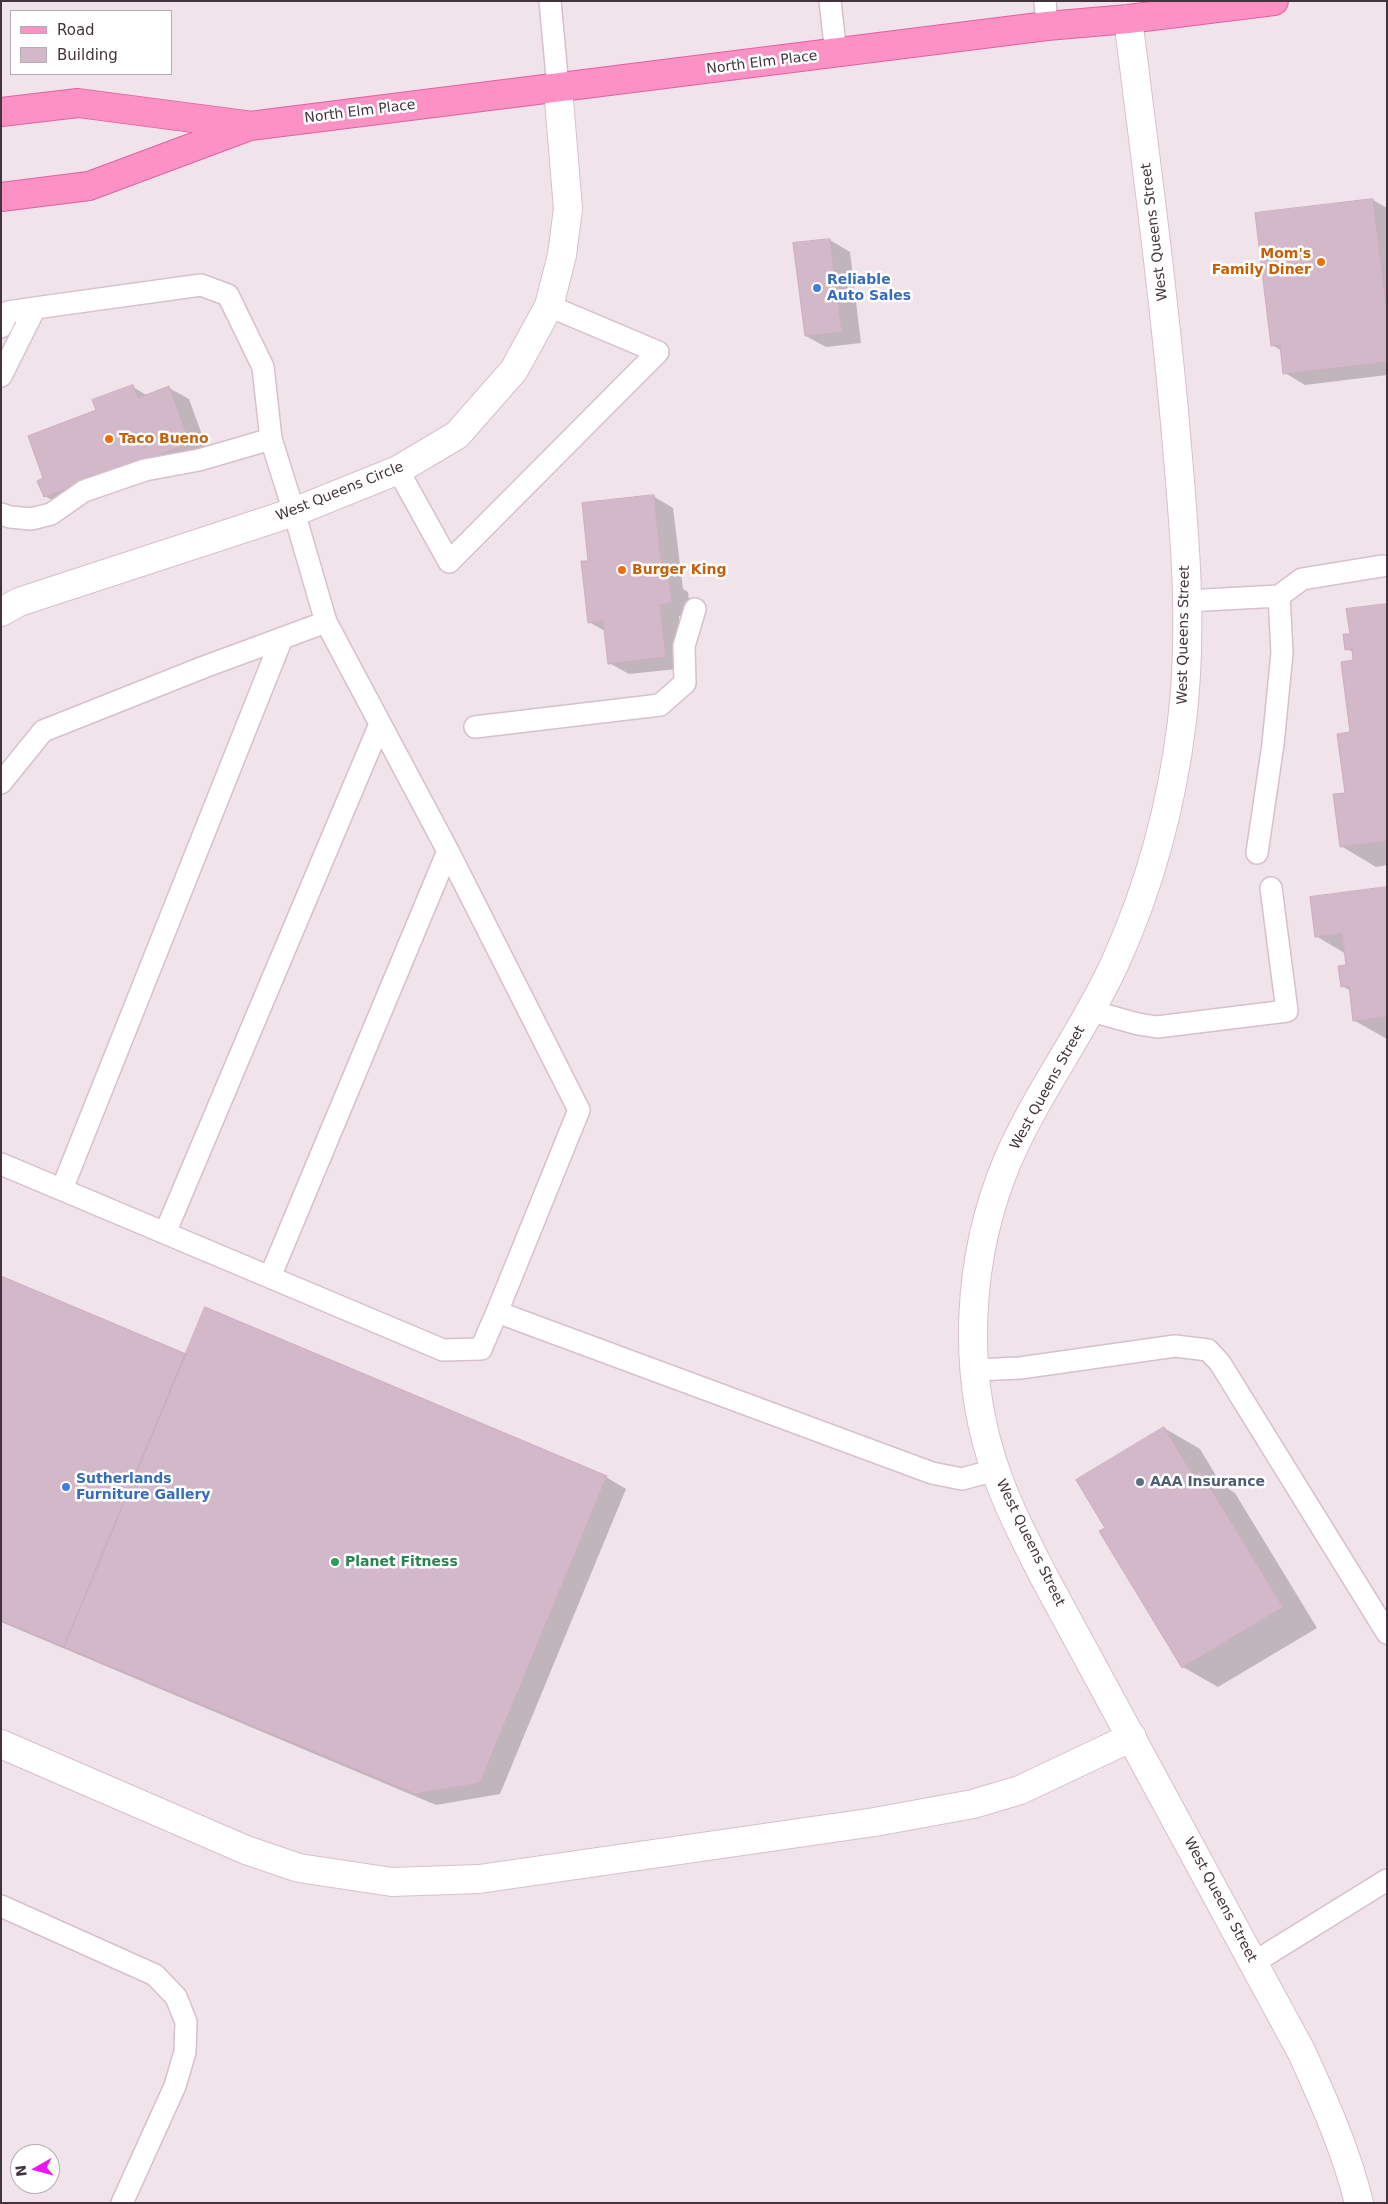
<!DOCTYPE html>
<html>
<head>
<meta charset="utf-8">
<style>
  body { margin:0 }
  #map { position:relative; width:1388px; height:2204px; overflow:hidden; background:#f1e3ea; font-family:"DejaVu Sans",sans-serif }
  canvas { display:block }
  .frame { position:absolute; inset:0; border:2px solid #42333c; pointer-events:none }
  .legend { position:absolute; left:10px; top:10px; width:162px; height:65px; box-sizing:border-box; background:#fff; border:1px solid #b3adb1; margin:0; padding:6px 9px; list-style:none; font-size:15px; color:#42333c }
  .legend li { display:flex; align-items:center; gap:10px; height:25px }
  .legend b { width:25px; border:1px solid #b3adb1 }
  .north { position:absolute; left:10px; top:2144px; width:50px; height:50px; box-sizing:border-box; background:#fff; border:1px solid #b3adb1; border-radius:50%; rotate:263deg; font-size:14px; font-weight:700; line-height:20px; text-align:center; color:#42333c }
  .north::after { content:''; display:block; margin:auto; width:18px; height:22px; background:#e915f5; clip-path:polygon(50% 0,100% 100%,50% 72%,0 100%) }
</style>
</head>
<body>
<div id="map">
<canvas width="1388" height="2204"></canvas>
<div class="frame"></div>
<ul class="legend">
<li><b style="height:6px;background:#fc91c5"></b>Road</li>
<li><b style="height:14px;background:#d2b8c8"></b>Building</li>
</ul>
<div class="north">N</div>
</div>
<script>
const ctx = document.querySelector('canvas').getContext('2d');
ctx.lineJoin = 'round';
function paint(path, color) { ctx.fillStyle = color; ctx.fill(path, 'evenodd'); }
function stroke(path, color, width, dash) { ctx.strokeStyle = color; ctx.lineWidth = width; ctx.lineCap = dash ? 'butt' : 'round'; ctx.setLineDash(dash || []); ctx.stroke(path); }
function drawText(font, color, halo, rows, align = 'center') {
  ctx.font = font + ' "DejaVu Sans",sans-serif'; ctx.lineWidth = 5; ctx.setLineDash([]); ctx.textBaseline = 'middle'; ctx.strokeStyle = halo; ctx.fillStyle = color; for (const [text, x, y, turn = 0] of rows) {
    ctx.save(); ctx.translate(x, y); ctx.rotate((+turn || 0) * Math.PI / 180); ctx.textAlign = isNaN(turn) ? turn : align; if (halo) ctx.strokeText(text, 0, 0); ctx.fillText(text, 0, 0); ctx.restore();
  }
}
const shadow = new Path2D(`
  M1373 200 1387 208V375L1305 385 1285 373 1282 351 1272 345 1257 214Z
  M830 240 850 252 861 343 826 347 806 336 795 244Z
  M133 387 148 396 169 388 189 399 209 454 65 508 45 496V479L98 411Z
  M653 496 673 508 683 589 688 592 691 614 679 616 686 668 629 674 609 663 605 631 589 622V562Z
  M1387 605V865L1376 867 1341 846 1352 733 1354 661 1353 652 1346 649 1351 635Z
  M1387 889V1039L1355 1021 1351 991 1342 986 1348 966 1346 954 1316 936Z
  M1 1277 187 1355 606 1477 626 1489 500 1794 436 1805 1 1622Z
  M1164 1428 1200 1449 1221 1484 1235 1493 1317 1628 1218 1687 1183 1667 1107 1528Z`);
const building = new Path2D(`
  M1373 199 1387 312V362L1283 374 1280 345 1271 346 1255 213Z
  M830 239 842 332 805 336 793 243Z
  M133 385 138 398 169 386 190 443 156 456 157 460 152 462 150 458 44 497 37 481 43 478 28 436 96 410 92 400Z
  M654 495 663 579H669L672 603 660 605 666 657 608 664 603 621 588 623 581 561H588L582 503Z
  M1387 604V841L1340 847 1333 794 1345 793 1337 734 1350 732 1341 662 1353 660 1352 649 1345 650 1343 634H1350L1346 609Z
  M1387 887V1017L1353 1021 1349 986 1341 987 1338 966 1346 965 1342 934 1315 937 1310 897Z
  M1 1276 186 1354 64 1647 1 1621Z
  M205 1307 607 1476 480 1783 415 1794 64 1647Z
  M1164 1427 1193 1475 1200 1471 1283 1607 1182 1668 1099 1531 1105 1528 1076 1480Z`);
const service = new Path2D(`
  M550 1 558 88
  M830 1 836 54
  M1045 1 1047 26
  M1 327 8 312 35 308 201 285 228 295 263 367 271 439 294 512 326 622 448 851 579 1110 497 1312 932 1473 962 1479 995 1470
  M1 376 35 308
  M398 470 449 562 658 352 549 306
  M1 514 10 517 31 519 51 514 84 491 145 470 199 460 271 439
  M1279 596 1302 579 1382 566
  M1187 601 1279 596 1282 653 1273 744 1257 853
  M475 727 660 705 685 683 684 646 695 609
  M1 783 43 731 204 667 326 622
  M1091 1011 1138 1024 1157 1027 1287 1011 1271 888
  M1 1164 443 1350 481 1349 497 1312
  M62 1189 282 638
  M165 1233 380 724
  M270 1277 448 851
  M975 1370 1020 1368 1175 1346 1208 1350 1220 1363 1387 1633
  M1 1906 155 1975 176 1997 186 2022 185 2052 175 2086 122 2203
  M1253 1963 1387 1880`);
const minor = new Path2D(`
  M1128 19C1146 162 1165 303 1177 446 1185 537 1193 630 1182 721 1172 804 1150 886 1115 963 1084 1031 1037 1092 1007 1162 967 1258 961 1373 996 1472 1008 1507 1026 1541 1043 1575L1301 2051C1324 2101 1346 2150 1359 2203
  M1 1744 246 1850 299 1868 392 1882 479 1879 875 1822 973 1804 1020 1790 1132 1737`);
const tertiary = new Path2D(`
  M1 612 19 602 294 512 398 470 457 435 514 370 549 306 562 255 568 209 558 88`);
const primary = new Path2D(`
  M1 112 78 103 246 125
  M1 197 89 186 250 126 1047 26 1128 19 1274 1`);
const markers = [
  [1321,262,5,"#e8710a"],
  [817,288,5,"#3f7fe0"],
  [109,439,5,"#e8710a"],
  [622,570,5,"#e8710a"],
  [1140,1482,5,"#5c6f8a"],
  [66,1487,5,"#3f7fe0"],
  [335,1562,5,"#2e9e5b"]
];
const streetNames = [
  ["North Elm Place",762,63,-7],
  ["North Elm Place",360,112,-7],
  ["West Queens Street",1155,232,-97],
  ["West Queens Circle",340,492,-22],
  ["West Queens Street",1184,635,-89],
  ["West Queens Street",1048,1088,-61],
  ["West Queens Street",1030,1543,64],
  ["West Queens Street",1220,1900,62]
];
const foodNames = [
  ["Mom's",1311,254,"right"],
  ["Family Diner",1311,270,"right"],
  ["Taco Bueno",119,439],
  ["Burger King",632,570]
];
const shopNames = [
  ["Reliable",827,280],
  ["Auto Sales",827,296],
  ["Sutherlands",76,1479],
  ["Furniture Gallery",76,1495]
];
const serviceNames = [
  ["AAA Insurance",1150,1482]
];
const leisureNames = [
  ["Planet Fitness",345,1562]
];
paint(shadow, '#0003');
paint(building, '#d2b8c8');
stroke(building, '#cdacbf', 1);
stroke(service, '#d7c0cc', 24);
stroke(minor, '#d7c0cc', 30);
stroke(tertiary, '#d7c0cc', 30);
stroke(primary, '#e061a2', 30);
stroke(service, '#fff', 21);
stroke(minor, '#fff', 28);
stroke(tertiary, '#fff', 28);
stroke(primary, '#fc91c5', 28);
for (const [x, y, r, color] of markers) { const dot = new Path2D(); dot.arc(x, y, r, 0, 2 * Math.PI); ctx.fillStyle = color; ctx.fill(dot); stroke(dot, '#fff', 2); }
drawText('14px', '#42333c', '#fff', streetNames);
drawText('bold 14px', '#c56008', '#fff', foodNames, 'left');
drawText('bold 14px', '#366cbe', '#fff', shopNames, 'left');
drawText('bold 14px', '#4e5e75', '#fff', serviceNames, 'left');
drawText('bold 14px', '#27864d', '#fff', leisureNames, 'left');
</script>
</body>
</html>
